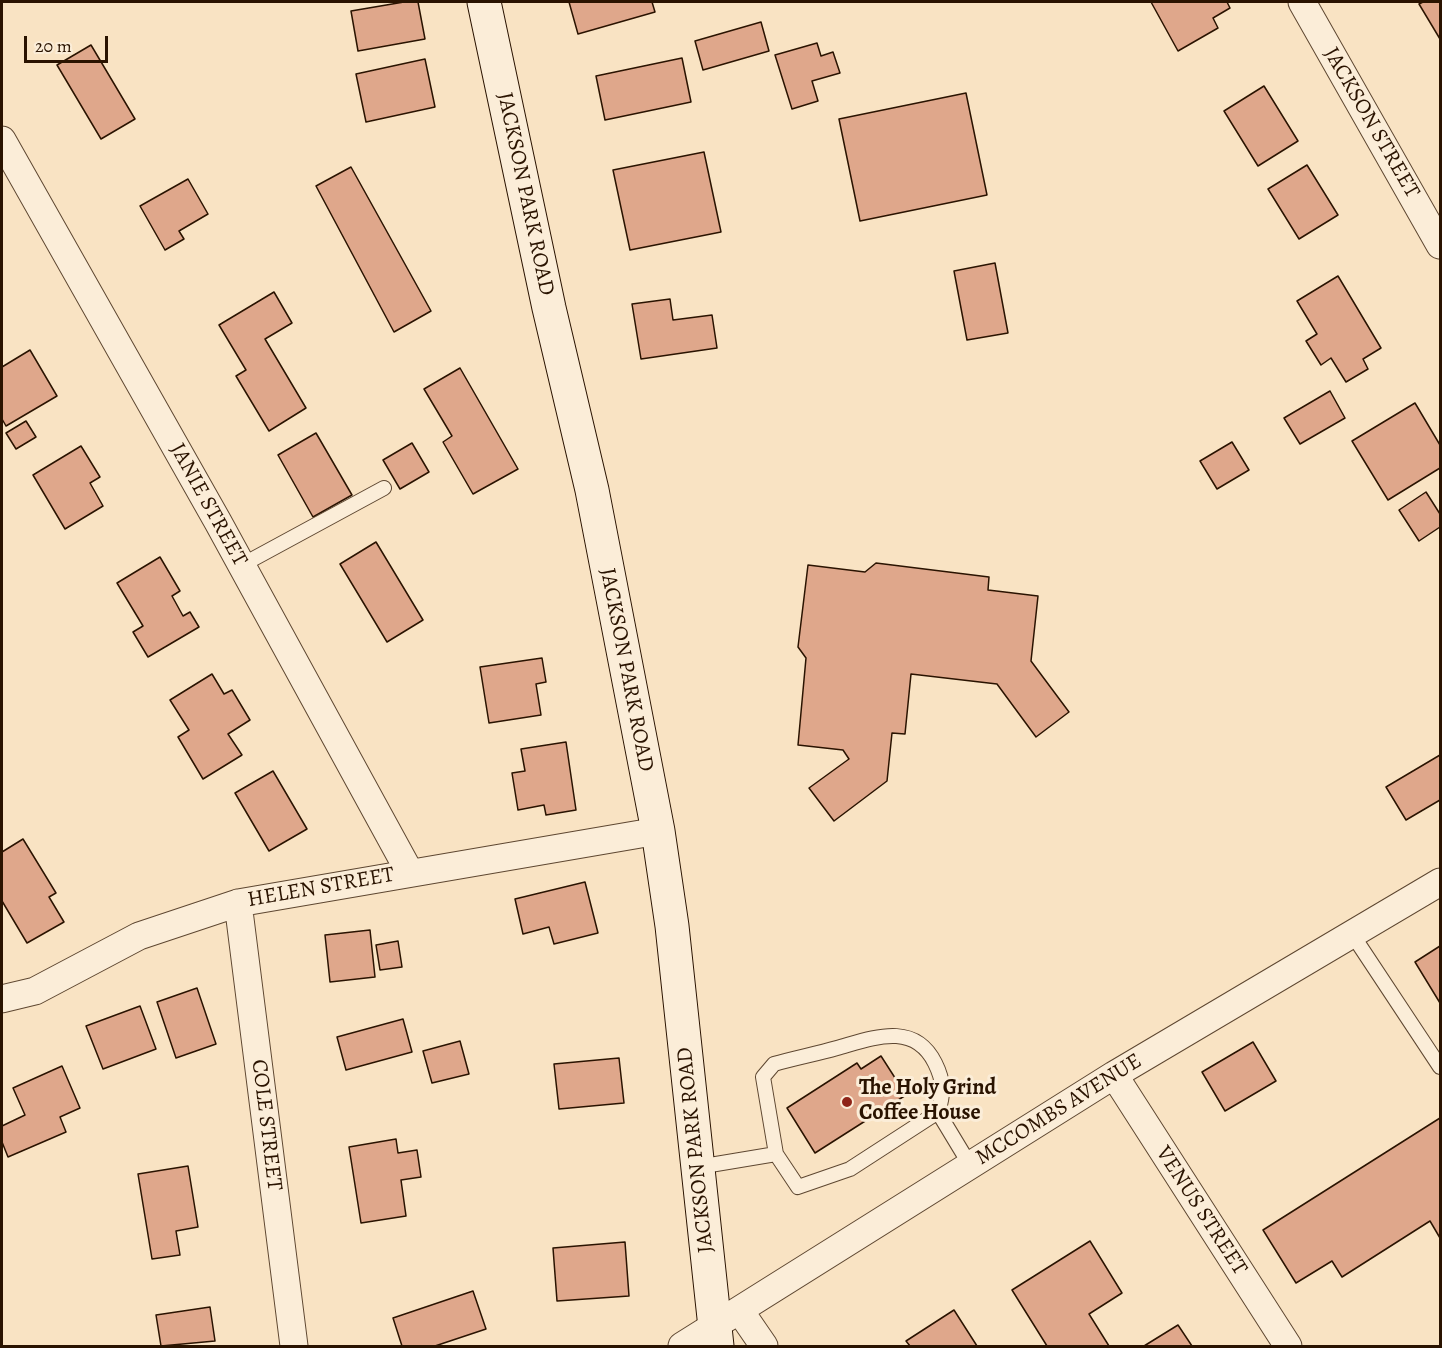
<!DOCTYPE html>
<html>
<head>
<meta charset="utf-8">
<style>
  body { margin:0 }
  #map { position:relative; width:1442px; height:1348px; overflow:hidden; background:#f9e3c3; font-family:Alegreya,serif }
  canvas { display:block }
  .frame { position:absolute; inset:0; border:3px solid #2a1300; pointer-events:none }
  .scale { position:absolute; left:24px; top:36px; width:84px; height:27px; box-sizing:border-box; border:3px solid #2a1300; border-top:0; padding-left:8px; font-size:18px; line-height:21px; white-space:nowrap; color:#2a1300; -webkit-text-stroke:4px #fbedd8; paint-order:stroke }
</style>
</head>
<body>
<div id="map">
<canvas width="1442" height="1348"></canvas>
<div class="frame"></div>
<div class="scale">20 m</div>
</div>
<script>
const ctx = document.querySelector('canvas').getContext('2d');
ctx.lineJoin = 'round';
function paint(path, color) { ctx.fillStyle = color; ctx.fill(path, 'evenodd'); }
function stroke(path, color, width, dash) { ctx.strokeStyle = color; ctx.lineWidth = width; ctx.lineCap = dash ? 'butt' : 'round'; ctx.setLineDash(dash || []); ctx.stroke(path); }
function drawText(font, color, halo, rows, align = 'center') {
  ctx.font = font + ' Alegreya,serif'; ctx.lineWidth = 6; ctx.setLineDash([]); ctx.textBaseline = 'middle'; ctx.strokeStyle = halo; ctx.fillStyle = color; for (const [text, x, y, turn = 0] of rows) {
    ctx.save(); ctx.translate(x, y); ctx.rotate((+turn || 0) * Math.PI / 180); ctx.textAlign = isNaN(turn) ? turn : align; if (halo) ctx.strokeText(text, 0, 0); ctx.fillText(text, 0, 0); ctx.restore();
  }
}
const building = new Path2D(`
  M404 2H418L425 39 358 51 351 11Z
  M569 2H652L655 12 578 34Z
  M1151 2H1227L1230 8 1213 18 1218 28 1178 51Z
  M1423 2H1440V39L1419 4Z
  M761 22 769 51 703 70 695 41Z
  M817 43 821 56 833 52 840 73 812 81 818 101 792 109 775 55Z
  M91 45 135 119 101 139 57 65Z
  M682 58 691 102 605 120 596 76Z
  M425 59 435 107 366 122 356 74Z
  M1264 86 1298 141 1258 166 1224 111Z
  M966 93 987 195 860 221 839 119Z
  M704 152 721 232 630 250 613 170Z
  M1307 165 1338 215 1299 239 1268 189Z
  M351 167 431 311 394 332 316 186Z
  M188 179 208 214 179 231 184 239 165 250 140 206Z
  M995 263 1008 333 967 340 954 271Z
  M1338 276 1381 348 1363 359 1368 369 1346 382 1331 358 1321 365 1306 341 1317 334 1297 301Z
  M274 292 292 323 265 339 306 408 269 431 236 376 246 370 219 325Z
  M670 299 673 320 712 315 717 348 641 359 632 304Z
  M30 350 57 396 6 426 2 419V367Z
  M460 368 518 469 473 494 443 442 452 436 424 389Z
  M1330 391 1345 418 1300 444 1284 418Z
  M1415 403 1440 445V468L1388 500 1352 441Z
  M26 421 36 437 16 449 6 433Z
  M316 433 352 495 313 517 278 455Z
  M1232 442 1249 470 1217 489 1200 461Z
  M412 443 429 472 400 489 383 460Z
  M81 446 100 477 90 483 103 506 65 529 33 475Z
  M1426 492 1440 514V527L1419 541 1399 510Z
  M376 542 423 620 387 642 340 564Z
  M160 557 180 591 172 596 183 616 190 612 199 627 148 657 133 632 143 626 117 583Z
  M876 563 989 577 988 590 1038 596 1031 661 1069 712 1036 737 997 684 911 674 905 734 892 733 887 781 834 821 809 788 849 759 843 750 798 745 806 658 798 647 808 565 865 572Z
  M542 658 546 682 536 684 541 715 489 723 480 667Z
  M212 674 224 694 232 690 250 720 228 734 242 755 203 779 178 737 189 730 170 700Z
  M566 742 576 810 546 815 544 805 518 810 512 773 525 771 521 749Z
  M1440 755V800L1406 820 1386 787Z
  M273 771 307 829 269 851 235 793Z
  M23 839 56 893 49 897 64 922 27 943 2 901V852Z
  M585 882 598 933 554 944 549 927 523 934 515 899Z
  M370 930 375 977 330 982 325 935Z
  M398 941 402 967 380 970 376 945Z
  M1440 946V1003L1415 962Z
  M197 988 216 1044 176 1058 157 1002Z
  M140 1006 156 1049 103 1069 86 1026Z
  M403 1019 412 1052 346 1070 337 1037Z
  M460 1041 469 1074 432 1083 423 1051Z
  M1253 1042 1276 1081 1225 1111 1202 1072Z
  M881 1056 906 1095 815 1153 787 1108 857 1063 861 1069Z
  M619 1058 624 1103 559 1109 554 1064Z
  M62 1066 80 1108 60 1117 66 1132 8 1157 2 1142V1126L25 1115 13 1088Z
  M1440 1118V1238L1430 1221 1342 1277 1332 1261 1296 1283 1263 1230Z
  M396 1139 398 1153 417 1150 421 1177 401 1180 406 1216 361 1223 349 1147Z
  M188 1166 198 1227 176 1231 180 1255 152 1259 138 1174Z
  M1090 1241 1122 1293 1089 1314 1109 1346H1047L1012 1290Z
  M625 1242 629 1296 557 1301 553 1248Z
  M473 1291 486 1329 435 1346H402L393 1318Z
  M210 1307 215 1341 161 1346 156 1315Z
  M954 1310 977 1346H910L906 1341Z
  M1178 1325 1192 1346H1144Z`);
const lane = new Path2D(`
  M242 565 384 488
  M1352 934 1440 1067
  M938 1112 850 1169 798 1187 776 1154 763 1077 774 1064C795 1058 816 1054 837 1048 873 1038 914 1021 935 1063 944 1081 944 1093 938 1112L970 1165
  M698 1167 776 1154`);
const street = new Path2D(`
  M1302 2 1440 245
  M2 140 218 522 410 873
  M238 903 294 1346
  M2 999 35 991 139 936 238 903 658 831
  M1114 1075 1288 1346
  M740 1311 764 1346
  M682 1346 1114 1075 1440 882`);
const secondary = new Path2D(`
  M484 2 549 308 592 490 658 831 672 926 717 1346`);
const markers = [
  [847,1102,6,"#8f2418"]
];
const streetNames = [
  ["JACKSON STREET",1371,123,60],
  ["JACKSON PARK ROAD",525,194,78],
  ["JANIE STREET",208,505,61],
  ["JACKSON PARK ROAD",626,670,79],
  ["HELEN STREET",321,888,-10],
  ["MCCOMBS AVENUE",1059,1110,-32],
  ["COLE STREET",266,1125,83],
  ["JACKSON PARK ROAD",696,1150,-96],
  ["VENUS STREET",1201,1211,57]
];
const poiNames = [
  ["The Holy Grind",859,1089],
  ["Coffee House",859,1114]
];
paint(building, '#dfa78b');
stroke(building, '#2a1300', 1.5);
stroke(lane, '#5e4731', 16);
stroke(street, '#5e4731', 29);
stroke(secondary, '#2a1300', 35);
stroke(lane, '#fbedd8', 14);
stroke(street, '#fbedd8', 27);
stroke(secondary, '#fbedd8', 33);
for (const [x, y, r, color] of markers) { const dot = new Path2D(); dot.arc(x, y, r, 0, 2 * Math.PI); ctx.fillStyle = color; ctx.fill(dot); stroke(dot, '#fbedd8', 2); }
drawText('22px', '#2a1300', '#fbedd8', streetNames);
drawText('bold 22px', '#2a1300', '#fbedd8', poiNames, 'left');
</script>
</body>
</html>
